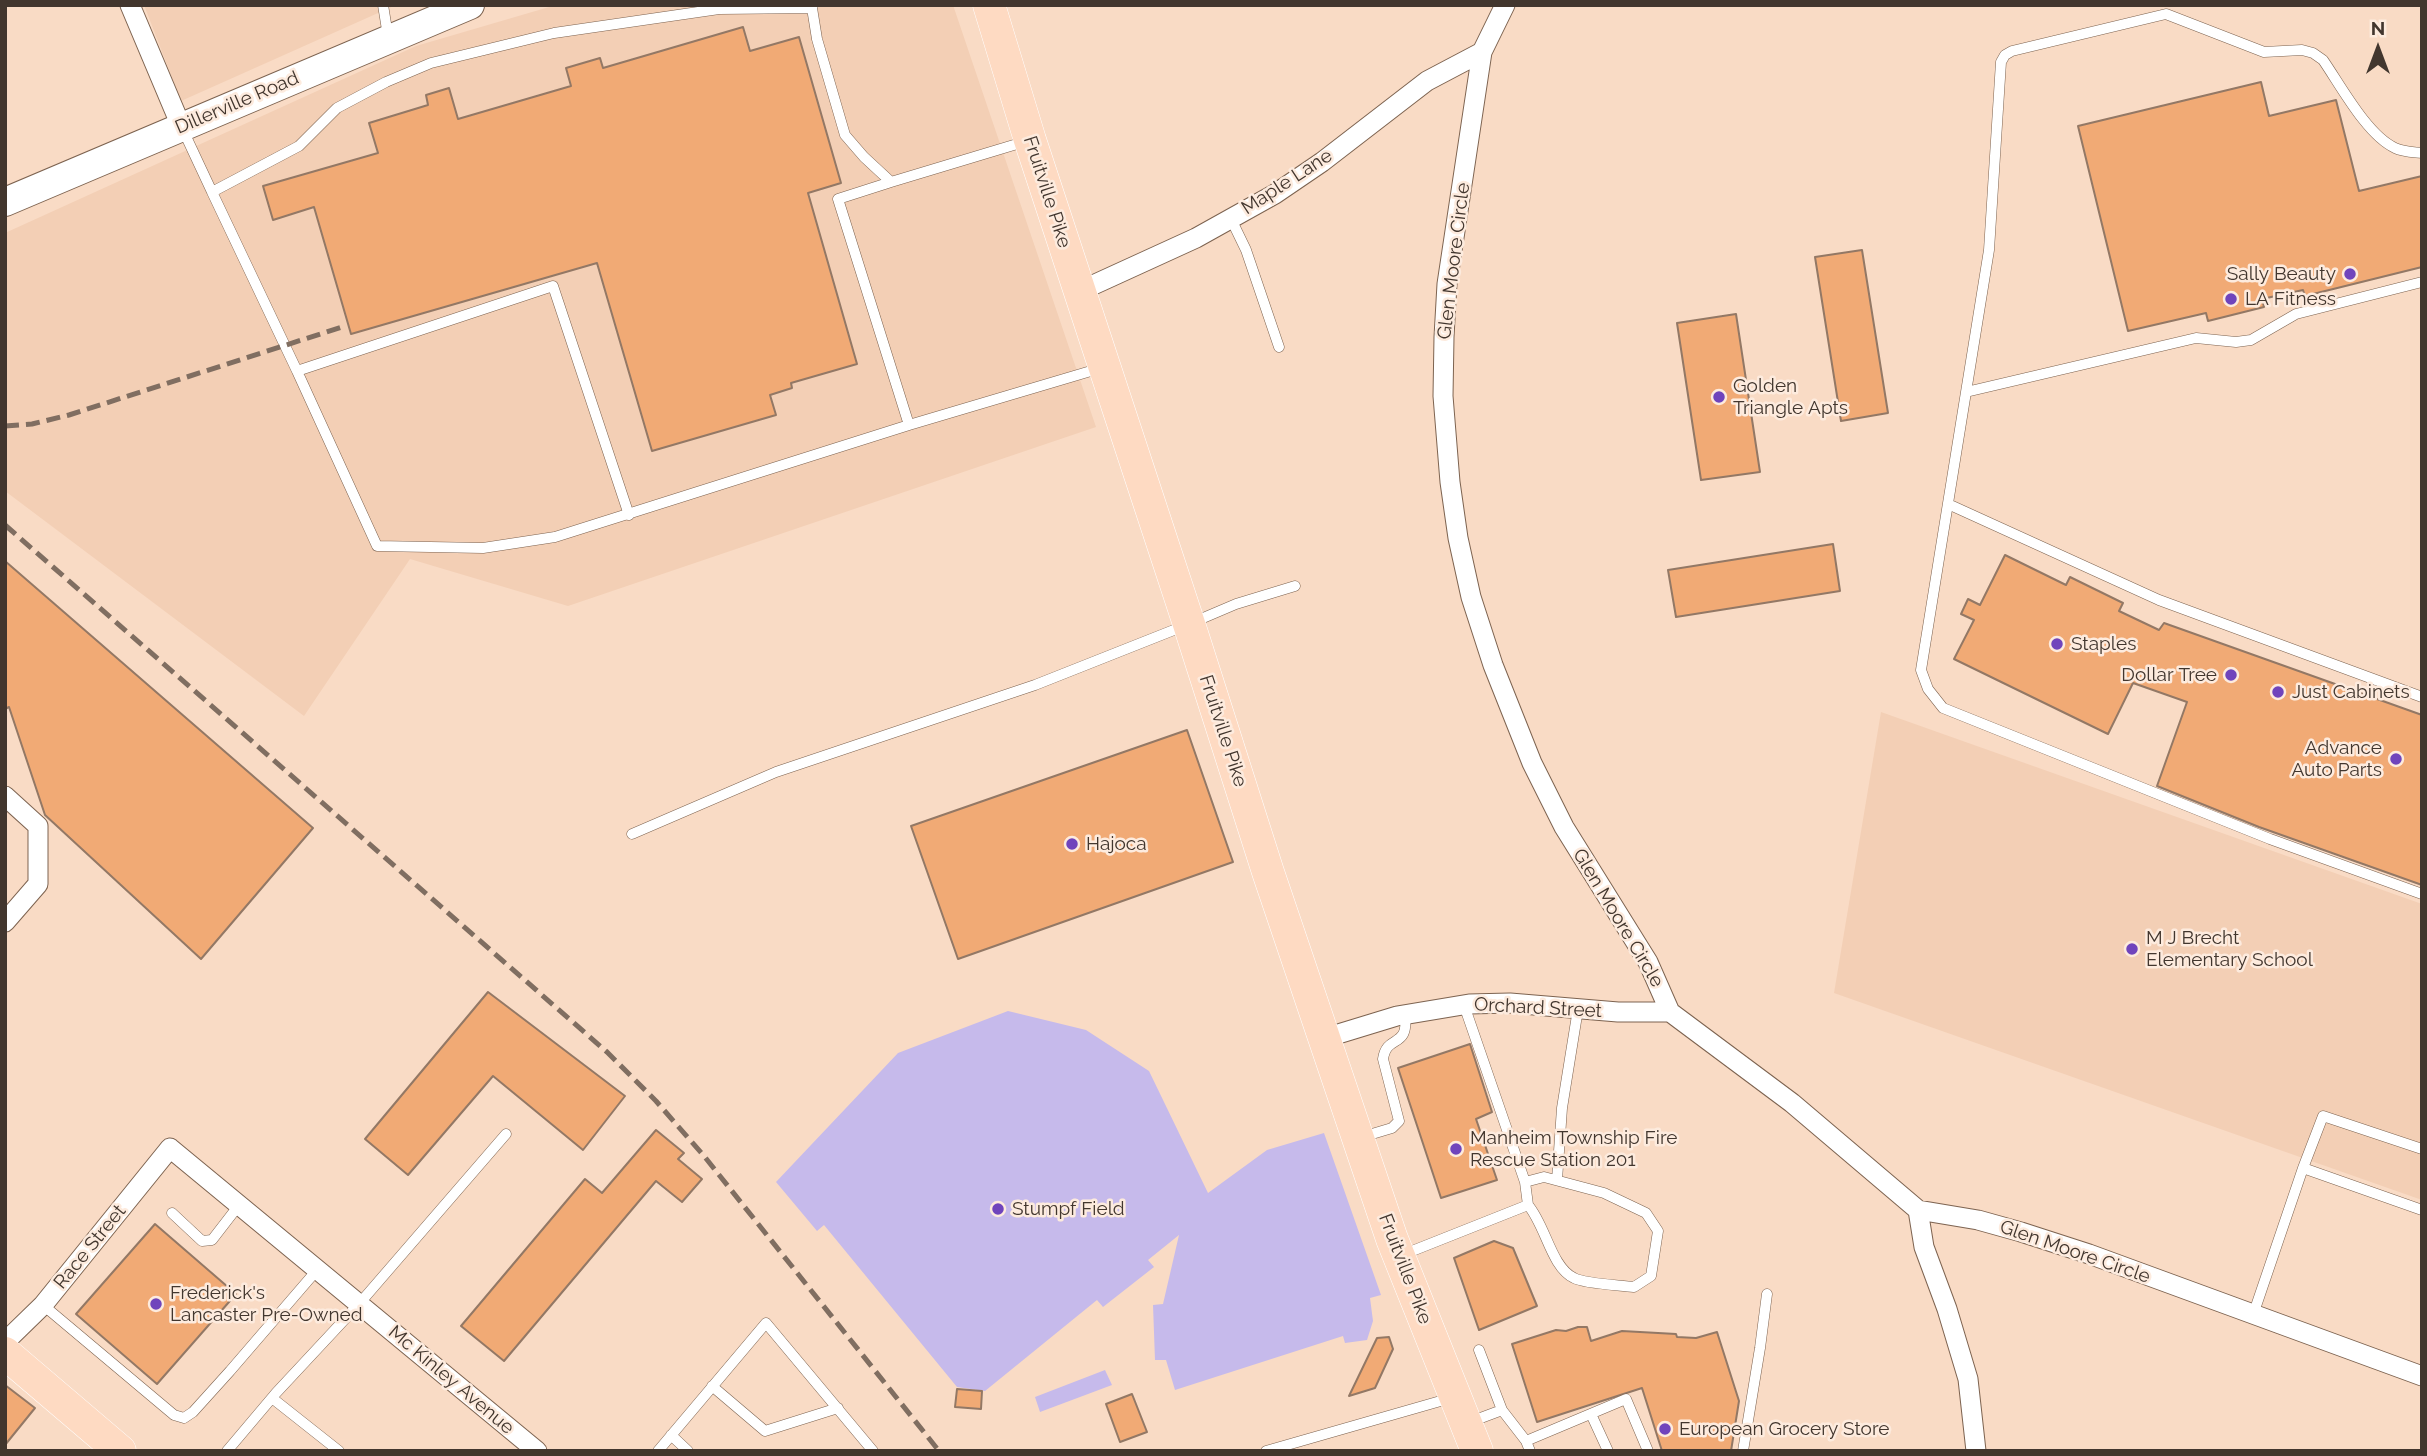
<!DOCTYPE html>
<html>
<head>
<meta charset="utf-8">
<style>
  body { margin:0 }
  #map { position:relative; width:2427px; height:1456px; overflow:hidden; background:#f9dbc5; font-family:Raleway,sans-serif }
  canvas { display:block }
  .frame { position:absolute; inset:0; border:7px solid #42362e; pointer-events:none }
  .north { position:absolute; left:2343px; top:14px; width:70px; height:70px; -webkit-text-stroke:5px #fdebde; paint-order:stroke; rotate:0deg; font-size:19px; font-weight:700; line-height:28px; text-align:center; color:#42362e }
  .north::after { content:''; display:block; margin:auto; width:24px; height:32px; background:#42362e; clip-path:polygon(50% 0,100% 100%,50% 72%,0 100%) }
</style>
</head>
<body>
<div id="map">
<canvas width="2427" height="1456"></canvas>
<div class="frame"></div>
<div class="north">N</div>
</div>
<script>
const ctx = document.querySelector('canvas').getContext('2d');
ctx.lineJoin = 'round';
function paint(path, color) { ctx.fillStyle = color; ctx.fill(path, 'evenodd'); }
function stroke(path, color, width, dash) { ctx.strokeStyle = color; ctx.lineWidth = width; ctx.lineCap = dash ? 'butt' : 'round'; ctx.setLineDash(dash || []); ctx.stroke(path); }
function drawText(font, color, halo, rows, align = 'center') {
  ctx.font = font + ' Raleway,sans-serif'; ctx.lineWidth = 5; ctx.setLineDash([]); ctx.textBaseline = 'middle'; ctx.strokeStyle = halo; ctx.fillStyle = color; for (const [text, x, y, turn = 0] of rows) {
    ctx.save(); ctx.translate(x, y); ctx.rotate((+turn || 0) * Math.PI / 180); ctx.textAlign = isNaN(turn) ? turn : align; if (halo) ctx.strokeText(text, 0, 0); ctx.fillText(text, 0, 0); ctx.restore();
  }
}
const built = new Path2D(`
  M144 5H396L181 101Z
  M556 5H953L1096 427 568 606 410 559 304 716 5 491V233L416 46Z
  M1881 712 2422 904V1200L1834 993Z`);
const green = new Path2D(`
  M1008 1011 1086 1030 1149 1071 1208 1193 1267 1150 1324 1133 1381 1295 1370 1298 1373 1321 1367 1340 1345 1343 1343 1336 1175 1390 1166 1360H1155L1153 1305 1163 1304 1179 1235 1148 1260 1154 1267 1103 1307 1097 1300 985 1391 957 1387 824 1225 817 1231 776 1182 898 1053Z
  M1105 1370 1112 1385 1040 1412 1035 1397Z`);
const building = new Path2D(`
  M743 27 750 51 799 37 841 183 808 193 857 364 791 383 792 388 770 395 776 415 652 451 597 263 351 334 314 207 273 220 263 186 378 153 369 123 428 105 426 95 449 88 458 119 571 86 566 68 600 58 603 68Z
  M2261 82 2269 116 2336 100 2359 191 2422 176V267L2305 296 2303 290 2262 299 2264 307 2208 321 2206 313 2128 331 2078 126Z
  M1862 250 1888 413 1841 421 1815 257Z
  M1736 314 1760 472 1701 480 1677 323Z
  M1833 544 1840 591 1676 617 1668 570Z
  M2005 555 2066 585 2070 577 2123 603 2119 611 2159 630 2164 623 2422 715V885L2259 827 2157 786 2187 702 2133 683 2108 734 1954 659 1974 620 1961 614 1968 599 1980 605Z
  M5 561 313 828 201 959 45 815 9 707 5 709Z
  M1187 730 1233 862 958 959 911 826Z
  M488 992 625 1096 583 1150 493 1076 408 1175 365 1139Z
  M1470 1044 1492 1112 1476 1119 1497 1180 1441 1198 1398 1068Z
  M656 1130 684 1153 678 1159 702 1179 682 1202 656 1181 504 1361 461 1326 585 1179 602 1193Z
  M155 1224 236 1294 157 1384 76 1314Z
  M1494 1241 1513 1248 1537 1306 1479 1330 1454 1258Z
  M1578 1327H1587L1591 1341 1622 1331 1676 1334 1677 1337 1696 1338 1717 1332 1739 1401 1731 1451H1662L1642 1388 1537 1422 1512 1344 1556 1330 1566 1331Z
  M1389 1337 1393 1349 1375 1388 1349 1396 1377 1338Z
  M5 1385 35 1408 5 1445Z
  M957 1389 982 1391 981 1409 955 1407Z
  M1132 1394 1147 1432 1120 1442 1106 1404Z`);
const service = new Path2D(`
  M383 5 388 36
  M812 8 817 39 845 135 864 157 891 182 1027 141
  M183 130 212 192 299 146 337 108 386 82 431 63 554 33 719 9 812 8 813 5
  M2422 153C2413 152 2403 152 2395 148 2367 135 2341 86 2323 60L2313 53 2302 50 2264 52 2166 14 2012 51 2005 55 2001 62 1989 250 1921 670 1928 689 1943 708 2270 839 2422 894
  M891 182 838 199 909 425 1101 368
  M212 192 297 371
  M1231 219 1246 250 1279 347
  M1966 392 2196 338 2236 342 2251 340 2296 314 2422 282
  M1948 504 2159 600 2422 697
  M629 515 553 286 297 371 377 546 483 548 555 537 909 425
  M632 834 776 772 1035 685 1189 624 1236 604 1295 586
  M1464 1005 1525 1182
  M1362 1137 1392 1128 1399 1121 1383 1059C1387 1033 1409 1050 1405 1014
  M2422 1149 2323 1116 2303 1168 2422 1210
  M1557 1180 1562 1108 1578 1009
  M172 1213 202 1241 212 1240 239 1205
  M1402 1255 1528 1205C1546 1226 1551 1267 1574 1278 1585 1284 1620 1285 1634 1287L1651 1276 1658 1231 1646 1213 1604 1193 1544 1177 1525 1182 1528 1205
  M43 1305 174 1415 184 1418 193 1412 230 1371 317 1270
  M2253 1315 2303 1168
  M1479 1350 1502 1410 1526 1441 1530 1451
  M712 1386 765 1431 838 1408
  M272 1398 339 1451
  M1591 1414 1608 1451
  M1470 1422 1502 1410
  M671 1435 688 1451
  M1526 1441 1626 1399 1648 1451
  M227 1451 276 1393 359 1304 506 1134
  M658 1451 766 1323 873 1451
  M1266 1451 1451 1398
  M1743 1451 1760 1348 1767 1294`);
const minor = new Path2D(`
  M130 5 181 126
  M1505 5 1482 52 1447 284 1444 337 1443 396 1450 482 1458 538 1471 597 1493 665 1532 763 1564 827 1648 962 1670 1012 1792 1103 1918 1210 1978 1220 2021 1232 2089 1254 2422 1376
  M1080 291 1196 238 1275 194 1322 162 1427 81 1482 52
  M5 796 38 826V884L5 922
  M1325 1038 1397 1016 1469 1004 1510 1003 1618 1012H1670
  M1918 1210 1924 1247 1947 1309 1968 1379 1976 1451
  M5 1342 43 1305 170 1148 537 1451`);
const secondary = new Path2D(`
  M5 202 470 5`);
const primary = new Path2D(`
  M989 5 1030 140 1189 624 1268 872 1392 1239 1477 1451
  M5 1353 120 1451`);
const rail = new Path2D(`
  M5 426 32 424 69 415 342 327
  M5 525 607 1052 656 1101 704 1156 939 1451`);
const markers = [
  [2350,274,7,"#7044bc"],
  [2231,299,7,"#7044bc"],
  [1719,397,7,"#7044bc"],
  [2057,644,7,"#7044bc"],
  [2231,675,7,"#7044bc"],
  [2278,692,7,"#7044bc"],
  [2396,759,7,"#7044bc"],
  [1072,844,7,"#7044bc"],
  [2132,949,7,"#7044bc"],
  [1456,1149,7,"#7044bc"],
  [998,1209,7,"#7044bc"],
  [156,1304,7,"#7044bc"],
  [1665,1429,7,"#7044bc"]
];
const streetNames = [
  ["Dillerville Road",237,103,-23],
  ["Maple Lane",1287,182,-33],
  ["Fruitville Pike",1047,192,72],
  ["Glen Moore Circle",1454,261,-83],
  ["Fruitville Pike",1223,731,72],
  ["Glen Moore Circle",1618,918,59],
  ["Orchard Street",1538,1008,3],
  ["Race Street",90,1247,-51],
  ["Glen Moore Circle",2075,1252,19],
  ["Fruitville Pike",1405,1269,69],
  ["Mc Kinley Avenue",451,1380,40]
];
const poiNames = [
  ["Sally Beauty",2336,274,"right"],
  ["LA Fitness",2245,299],
  ["Golden",1733,386],
  ["Triangle Apts",1733,408],
  ["Staples",2071,644],
  ["Dollar Tree",2217,675,"right"],
  ["Just Cabinets",2292,692],
  ["Advance",2382,748,"right"],
  ["Auto Parts",2382,770,"right"],
  ["Hajoca",1086,844],
  ["M J Brecht",2146,938],
  ["Elementary School",2146,960],
  ["Manheim Township Fire",1470,1138],
  ["Rescue Station 201",1470,1160],
  ["Stumpf Field",1012,1209],
  ["Frederick's",170,1293],
  ["Lancaster Pre-Owned",170,1315],
  ["European Grocery Store",1679,1429]
];
paint(built, '#f3cfb5');
paint(green, '#c6baeb');
paint(building, '#f1aa75');
stroke(building, '#937865', 2);
stroke(service, '#7d6350', 11);
stroke(minor, '#7d6350', 21);
stroke(secondary, '#7d6350', 30);
stroke(primary, '#fff', 33);
stroke(service, '#fff', 10);
stroke(minor, '#fff', 19);
stroke(secondary, '#fff', 28);
stroke(primary, '#fedac2', 32);
stroke(rail, '#806e61', 5, [14, 7]);
for (const [x, y, r, color] of markers) { const dot = new Path2D(); dot.arc(x, y, r, 0, 2 * Math.PI); ctx.fillStyle = color; ctx.fill(dot); stroke(dot, '#fdebde', 2.5); }
drawText('19px', '#42362e', '#fdebde', streetNames);
drawText('19px', '#42362e', '#fdebde', poiNames, 'left');
</script>
</body>
</html>
